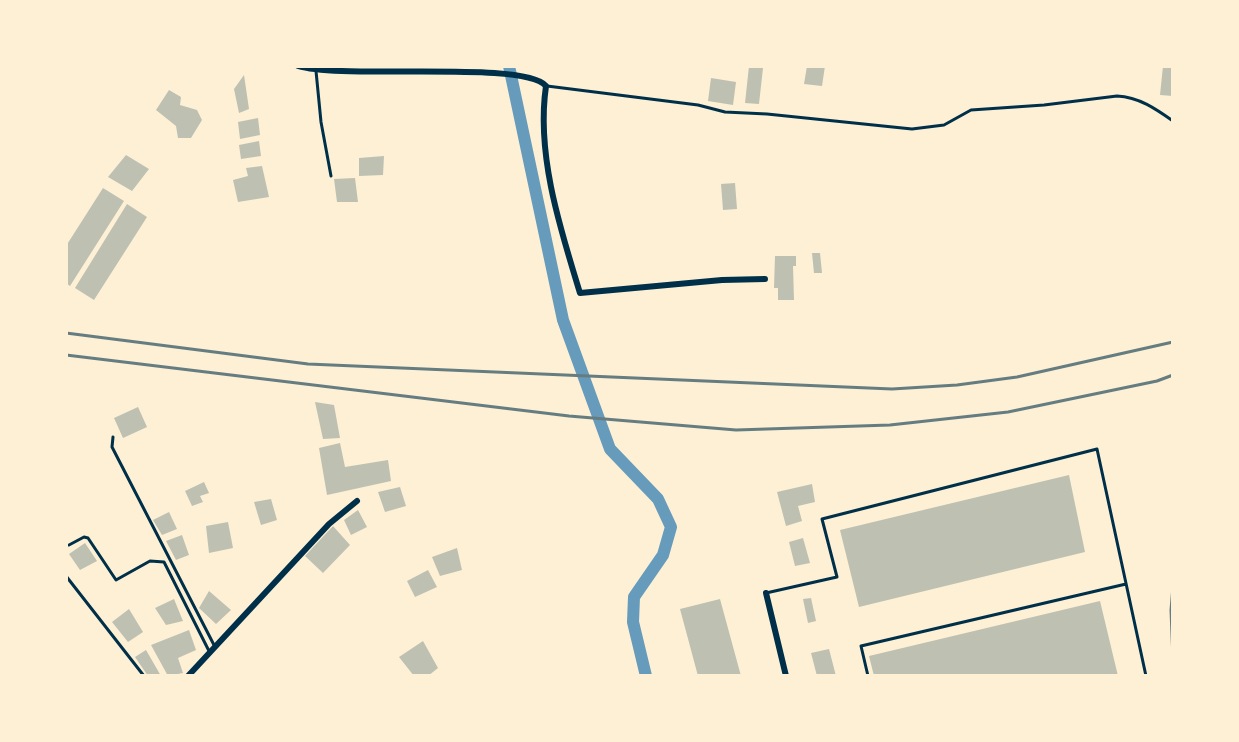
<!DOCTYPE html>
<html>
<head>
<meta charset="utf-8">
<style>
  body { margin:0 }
  #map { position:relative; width:1239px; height:742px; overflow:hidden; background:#fdf0d5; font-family:Cabin,sans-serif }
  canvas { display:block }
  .frame { position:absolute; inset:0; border:68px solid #fdf0d5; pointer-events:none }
</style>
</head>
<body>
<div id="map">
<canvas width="1239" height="742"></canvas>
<div class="frame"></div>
</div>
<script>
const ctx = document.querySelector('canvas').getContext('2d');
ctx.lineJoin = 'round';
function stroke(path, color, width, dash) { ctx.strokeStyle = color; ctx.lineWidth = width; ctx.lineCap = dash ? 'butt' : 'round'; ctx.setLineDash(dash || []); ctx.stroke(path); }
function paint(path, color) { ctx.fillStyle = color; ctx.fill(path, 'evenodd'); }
const canal = new Path2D(`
  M509 66 563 320 610 449 658 499 671 527 663 555 634 597 633 622 646 676`);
const building = new Path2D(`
  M749 66 763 68 759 104 745 103Z
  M807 66H825L822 86 804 84Z
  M1163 66H1173V96L1160 95Z
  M244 75 249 109 239 113 234 89Z
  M711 78 736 82 733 105 708 101Z
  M169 90 181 97 180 105 197 110 202 120 191 138H178L176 126 156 110Z
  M258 118 260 135 240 139 238 122Z
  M259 141 261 156 241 159 239 145Z
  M126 155 149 169 132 191 108 177Z
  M384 156 383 175 359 176V158Z
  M262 166 269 197 238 202 233 180 248 176 246 168Z
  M355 178 358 202H337L334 179Z
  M735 183 737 209 723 210 721 184Z
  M103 188 124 201 70 286 66 283V246Z
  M127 204 147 217 94 300 75 288Z
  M812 253H820L822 273H814Z
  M775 256H796V266H793L794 300H778V288H774Z
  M315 402 334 405 340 438 323 439Z
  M138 407 147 427 123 438 114 418Z
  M340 443 345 467 388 460 391 481 327 495 319 448Z
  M1069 475 1085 552 859 607 840 530Z
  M204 482 209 493 200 496 203 502 192 506 185 491Z
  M812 484 815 502 798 506 802 521 786 526 777 492Z
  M400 487 406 506 385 512 378 492Z
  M271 499 277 520 261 525 254 502Z
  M358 510 367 527 351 535 344 520Z
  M169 512 177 529 162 535 153 520Z
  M228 522 233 548 209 553 206 526Z
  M333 526 350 545 323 573 305 556Z
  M182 535 189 555 176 560 166 541Z
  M803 538 810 563 795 566 789 542Z
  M85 543 97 561 80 570 69 554Z
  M457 548 462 570 440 576 432 557Z
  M428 570 437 587 415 597 407 581Z
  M209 591 231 610 216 624 199 608Z
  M811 598 816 621 808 623 803 599Z
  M174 599 183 621 166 625 155 608Z
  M720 599 741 676H698L680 609Z
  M1100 601 1118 676H874L869 656Z
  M129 609 143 632 128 642 112 622Z
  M189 630 196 650 178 658 183 673 168 676 151 645Z
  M423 641 438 668 428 676H414L399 657Z
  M829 649 836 676H817L811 653Z
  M146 650 161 676H148L135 657Z`);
const service = new Path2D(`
  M316 71 321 122 331 176
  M547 86 698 105 725 112 767 114 912 129 944 125 971 110 1044 105 1117 96C1139 97 1156 109 1173 121
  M113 437 112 447 214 645
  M69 545 84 537 88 538 116 580 150 561 164 562 209 651
  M66 576 144 676
  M766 593 837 577 822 519 1097 449 1146 676
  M868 676 861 646 1126 584`);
const minor = new Path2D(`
  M298 66C342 80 524 60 546 86 536 154 560 228 580 293L722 280 765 279
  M766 593 786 676
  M188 676 329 524 357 501`);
const rail = new Path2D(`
  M66 333 308 364 892 389 957 385 1017 377 1173 342
  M66 355 569 416 736 430 890 425 1008 412 1157 381 1173 375
  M1173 586 1171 610 1173 660`);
stroke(canal, '#669bbc', 12);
paint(building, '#bec0b2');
stroke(service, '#003049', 3);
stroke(minor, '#003049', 6);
stroke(rail, '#657d81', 3);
</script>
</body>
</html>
